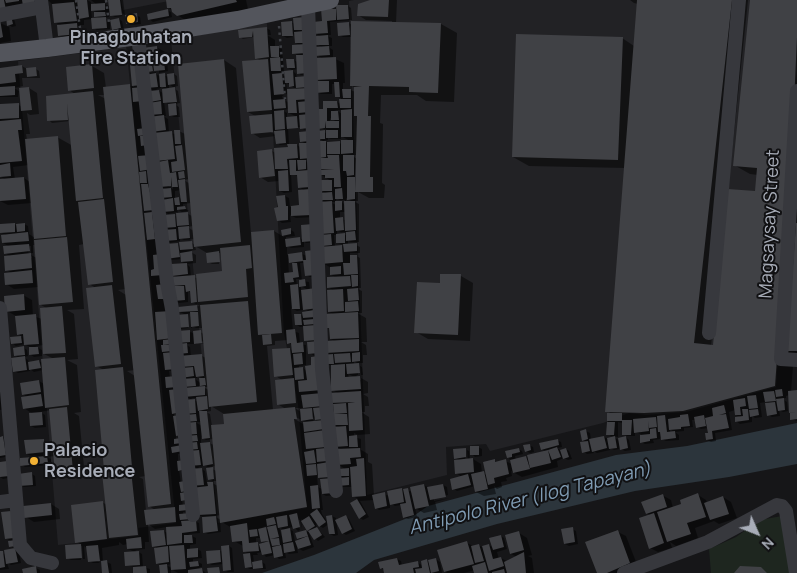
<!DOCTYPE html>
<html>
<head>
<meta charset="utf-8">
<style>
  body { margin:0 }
  #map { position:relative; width:797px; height:573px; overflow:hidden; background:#161618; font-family:Manrope,sans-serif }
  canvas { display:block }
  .north { position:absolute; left:732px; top:508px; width:50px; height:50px; -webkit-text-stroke:4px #111113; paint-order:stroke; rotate:134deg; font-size:14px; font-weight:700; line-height:20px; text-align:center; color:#a8adb8 }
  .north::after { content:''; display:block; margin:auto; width:18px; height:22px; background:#a8adb8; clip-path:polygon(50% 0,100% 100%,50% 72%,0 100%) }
</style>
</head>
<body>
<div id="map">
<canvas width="797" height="573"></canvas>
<div class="north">N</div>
</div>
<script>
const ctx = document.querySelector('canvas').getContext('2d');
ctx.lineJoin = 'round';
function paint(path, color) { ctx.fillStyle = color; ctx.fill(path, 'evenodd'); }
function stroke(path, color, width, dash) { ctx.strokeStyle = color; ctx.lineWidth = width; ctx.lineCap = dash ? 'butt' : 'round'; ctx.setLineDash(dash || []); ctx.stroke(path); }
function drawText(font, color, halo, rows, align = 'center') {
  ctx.font = font + ' Manrope,sans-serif'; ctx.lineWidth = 4; ctx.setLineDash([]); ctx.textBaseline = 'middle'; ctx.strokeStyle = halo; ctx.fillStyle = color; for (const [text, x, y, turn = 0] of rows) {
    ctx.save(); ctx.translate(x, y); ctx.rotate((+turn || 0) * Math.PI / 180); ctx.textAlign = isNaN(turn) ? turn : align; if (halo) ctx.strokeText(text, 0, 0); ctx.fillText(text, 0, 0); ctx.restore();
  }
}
const built = new Path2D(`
  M121 0H174L123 10Z
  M354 0H797V72L776 387 686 412 646 415 629 413 603 423 490 451 486 444 446 447 447 475 367 495 349 1Z
  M267 23 284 333 298 404 307 508 218 523 171 40Z
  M126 45 176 523 138 528 139 536 58 545 18 61 97 51Z`);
const green = new Path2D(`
  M782 516 792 573H711L709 549 736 537 760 520Z`);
const water = new Path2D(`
  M797 423V464L729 477 635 491 497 524 374 560 356 573H262L314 555 415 515 428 506 616 455 687 446Z`);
const shadow = new Path2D(`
  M0 0H37V6L15 7 12 5 13 15H8L14 19 16 26 12 27 9 25 11 41 0 43V23L9 27 7 16Z
  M48 0H87L91 2V5H97L91 0H105V4L110 7V0H123L125 15 117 10 116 12 123 16 115 17 111 15V12H104L109 15V17L104 18 110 21 119 19 122 21 124 30 116 31 113 29 112 23 110 24V29L97 30 93 28 101 19 96 16V12L91 10 92 19 84 20V25H80L81 35 63 37 59 35 61 26 55 22 53 5Z
  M167 0H246L248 9 190 23 177 15 168 7Z
  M374 0H397L396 23 441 24 457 33 454 102 426 101 417 95H381L380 123 383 124 382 183 385 185 384 198H369L358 192V201H353L359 204V242H351L348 241V245H356L360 247V253H350V257L356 256 360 258 361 288H356L362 291V313H357L366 318 367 342H361L366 345 367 355H363V363H357L354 361V365H359H358V375H356L359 377V380H361V378L368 382V393L363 394 368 397 369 406H365V412H361L369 417 370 434 358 435 354 433V437L361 439V448H358L368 454V462L372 464 374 496 384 494 389 496V492L402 489 407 490 412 492 411 488 424 485 429 488 443 485 447 487 448 495 434 498V501L449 498 435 502 437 510 424 513 415 508 417 517 408 519 404 517 401 505 395 506 390 503V508L379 510 376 508 374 500 360 501 369 517 363 520 360 518 351 504 358 499 353 496 352 487H343L339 485V479H345L339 476V470H346L338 464 337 451 343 450 333 445 334 451H329L330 463H327L332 466 336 495 326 496 321 493 323 510H321L322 514 329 524 328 517 332 516 336 518 338 535 334 536 330 534 329 524 323 528 316 524 317 528 325 537 318 541 309 533 314 547 303 551 297 548 298 553 289 554 285 552 286 558 279 559 275 555 266 557 262 552 257 553 258 555H253L254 562 261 561 265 564 266 569H250L246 567 244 555 249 554 244 551 243 546 234 541 232 528 220 521 221 532 208 534 204 532 203 517 199 515V509L195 507 192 489H197L192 486 190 471 183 472 179 470 181 483H185L189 485 190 492 185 493 189 496 190 502H186L182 500 183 506H188L191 508 192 511 183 512V515H190L194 517V521L199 523 200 533 188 534 196 538V544L190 545V550L197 549 201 551 202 558 193 559V563L198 562 202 564V567H199L206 573H178L171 569V573H161L160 565 157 563 156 547 153 546 152 532 164 531 167 533V527L155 529 148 524 149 542H145V549L135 550 142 554 143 567 150 569V573H135L134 567 126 565 125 553 135 552 128 549V544L123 545 119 542V545L102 548 103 562H107L111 564 112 573H103L102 561 95 557 94 559 100 563H93L89 561 88 549 84 546 85 559H83L82 546H80L81 560H71L67 558 66 547 82 545 77 542 72 506 102 502 107 505 104 474 113 473 105 469 96 371 104 370 96 366 88 289 96 288 89 284 84 244 79 245 84 309 67 310 74 314 78 359 67 360 77 365 81 412 74 413 79 416 85 477 69 479 56 472 55 456 47 457 51 459V465L25 467 22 465 21 459 35 458 27 454 26 442 43 440 54 446 51 410 40 412 45 415 46 427 35 428 31 426 30 414H33L24 408 23 398H28L23 394 21 384 39 381 44 384 43 370 34 372 30 369V371L18 373 14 371 13 359 20 358 16 356 15 349 24 348 27 350 28 356 24 357 28 360 29 363 39 361 43 363 42 360 54 359 44 354V345L35 346 42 350V356L34 357 31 355 30 347 24 344 16 346 12 343 11 338 23 337 18 334 16 316 7 311 5 297 23 295 32 300 33 316 42 319 41 309H48L41 305 39 287 14 289 6 284 5 274 12 273 6 270 5 257H11L5 253 4 247H10L3 243V236L6 235 1 233 0 226 24 224 28 226 29 234 35 238 32 203 8 205 0 201V180H6L1 177 0 164V106L19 105 22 107 20 89 29 88 37 93 39 114 30 115 27 113 30 134H26L27 140 57 137 73 146 70 121 52 123 49 120 47 97 66 95 68 97V94H75L69 90 67 68 92 66 104 73 106 88 129 85 134 87 131 66 139 65 144 68 143 59 149 58 145 56 144 49 156 47 169 54 170 61H167L168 71 159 73V70L146 71V73L143 71 144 76 151 75 147 73 156 72V74L161 77 160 75H164L168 77V75L174 74 177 76 178 86 173 87 169 84V89H175L178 91 180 103 174 104 179 107 180 117H174L170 115 169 104 164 102 166 116H163L168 119 169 133 176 134 175 131H179L185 134 179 65 224 60 236 68 251 233 274 231 284 237 283 231 291 230 294 232 295 236 286 237V240L300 238 303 240 302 226H313L316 228 317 242 306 243 304 241V247L291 248 287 246V255L302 254 307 256 306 252 314 251 317 253 320 276 310 277 306 275 305 263H300L302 281 309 282 310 290 316 289 324 294 326 312 317 313 318 319H313L318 322 322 341 317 342 322 345 323 354 316 355 324 360V356L332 355 327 353 326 342H336L331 339 330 329 327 327 326 315H335L329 312 328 291H334L328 287V278H337L331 275V268L323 263 322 248 328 247 323 245V236L326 235 323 233 322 227H326L322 225 320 203H327L322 200V194H327L322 191V181H331L320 174 321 160 325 159 321 157 320 142 339 143 342 144V141H350L341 136V139H331L328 138V140L323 141 319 138 318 132H324L328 134V130L319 128V111L324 110V102H337L341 104V98L336 96 335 84H332V94H321L317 92V82H322L317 79 316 59H323L317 55 316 48H323L317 44V37H321L315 33 314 23 323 22V10H338V6H348L351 8 352 20 330 22 331 35H325L332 38V46H327L333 50V58L344 63 345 83H343V90H351L355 92V88L351 85 352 37H343L339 35V24L349 23 352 25V23H392V21L366 20 358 15 359 5ZM161 86 167 90H163V93L156 89 161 88ZM140 87H147L154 92H151L152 101 156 103 150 104 151 114 156 117 149 118 148 112 144 110 147 109 146 105 142 103 146 102 145 90ZM98 95H105L106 99ZM334 110H342V114L339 112ZM330 118 337 122H330ZM145 127H152V131L154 133 161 187 166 189 161 190 162 197 167 200 163 201 164 211 168 214 177 212 178 217 175 216 164 217 165 227 171 230 165 231 166 240 169 243 180 241V238L184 240 195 239V245L192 243 181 244V246L178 244 167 245 168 258 171 260 182 259V262L186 264 196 263V255L189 251 196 250 195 246 207 253 208 262 212 264H219L218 253H220L223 270 227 272 197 275V278L191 277 190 267 187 264 172 266 173 275 178 278H172L175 300 179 303 188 302V291L191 293 192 302 200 306 180 308V312L186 315 177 316 171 312 170 304 164 301 171 300 170 287 166 285 161 286 160 277 166 276 165 257 158 256 157 244 162 243 160 218 156 215 162 214 161 203 156 189 151 187 149 171H155L154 158 148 156 147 147H151L150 139 146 137 150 136V132L145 129ZM351 155H357V159ZM29 165 30 182 24 178 15 179 13 167ZM189 179 190 184 184 180ZM166 182 173 186V189L165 184ZM181 190 182 198 175 199V191ZM336 198 340 200H345V205L342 202 336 203V205L330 202H336ZM346 198 353 202H346ZM191 203 193 217 187 213 178 214 177 209 182 212 189 211 183 207V204ZM340 212H346V220L340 219ZM193 226 194 231 187 227ZM337 230 344 234 337 235ZM341 232H347V236ZM334 235H337L338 243 345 245V248L342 246 335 247ZM33 245H36L37 258 31 255 32 258H29L28 246H31V253H33ZM288 260 293 264 294 273 289 274ZM296 279H300L301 287 297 285ZM301 286 308 290 301 291ZM126 289V295L118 290ZM291 308 297 311 303 310V308L310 312 304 313V317L301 315 296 316 297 325 300 327 305 326V340L308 339 310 353 316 357 312 358 313 366 307 367V371L303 368 299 369V366L306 365V345L300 344 299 333 293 331ZM191 313V317L190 316 191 328H192V326L196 328H204V334L200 332H194V334L191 332 189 333 188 331 180 332V329L188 328 187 315H189L186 314ZM288 340 289 343 292 345 293 351 290 349 273 351 276 376 283 381 276 382 279 405 286 409 273 410 267 346 275 345V341ZM208 341V343L198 344H205L206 358 202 356 191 357 190 347 185 344H197V342ZM180 342 184 345H179L180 353 186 357H181L182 366 186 369H182L183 377 187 380H184V387L189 389 185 390V396L192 400 182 401 181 393 174 389 180 388 179 379 176 377H170L169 371 179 370 178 355 175 354V343ZM327 365H332V376L336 379H332V390L338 393 331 394 332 400 322 395 330 394ZM135 370V376L127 371ZM348 374 355 377 349 378ZM197 376 201 378V383L193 378H197ZM199 384 204 387H209V390L205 388H199ZM191 398H198V402ZM330 402 334 404 335 425 340 428H334L335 438 324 431H328L327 424 323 421H327L326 411 331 410ZM211 406 224 414 225 425 212 426 210 414 206 412 211 411ZM295 408H304L308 410H301V412ZM174 413 177 415 185 414 186 421 191 424H186V432H184L182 419 179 417H174ZM292 415 305 422V425L291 417ZM309 415 316 419V422L307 417ZM195 422H201L202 426ZM176 435 181 437H187V441L191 444 185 445 184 441 181 439 176 440ZM201 437 206 440 213 439 214 445 209 443 201 444ZM187 445 188 450 190 464 185 461 178 462V454L186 453 185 449 180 446ZM189 465 197 469 190 470ZM204 465 211 469H208L209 479 213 481H217L218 486 212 483H207L205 471 198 467 204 466ZM216 466V471L209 467ZM146 476 149 506 155 510 146 511 143 479 139 477ZM317 476 321 479 322 489 318 487ZM221 515V520L214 516ZM297 520H300L302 529 301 519 311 531 297 534 299 541 295 542 293 531 287 528 294 527 298 531 300 530ZM270 526 273 527 269 528V530L263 527ZM279 527 284 530H283L284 536 282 537ZM256 538H261L262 541 265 544 260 545 256 543ZM172 564V568L166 565Z
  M630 0H748L728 190 757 192 758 175 750 174 734 165 751 0H797V355L794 353 791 392 797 391V421L792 419 789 395 786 396V398H781L787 402 788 411 783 412 779 410 780 416 772 417 768 415 770 404 766 402 760 403 762 417 755 418 752 416V422L740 424 736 421 740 417 736 415 735 410 729 412 732 430 715 433 716 441 711 442 707 440 710 434 708 428 701 429 697 427 696 420H692L693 427 684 428V431L674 432 670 429V433L675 432 679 435V440L666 441 660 438V439L653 440 654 443 645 444 641 442V434L635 432V436H627L623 434V423L618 422V437L612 436 620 441 626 437 629 440 631 450 625 451 619 448 620 449 614 450 610 448V450L597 453 593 451 594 453 587 454 584 452 587 442 583 440 586 431 590 433 591 440 604 437 608 439 614 438 608 434V414H612L607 411 625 168 529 166 513 157 622 38 634 46 638 4 634 3ZM718 284 714 346H711Z
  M167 10 171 12 172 17 153 22 149 19Z
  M136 15 140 17 141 24 131 25 127 23Z
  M309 21 311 74 301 75 298 73V69L292 70 288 68 294 60 297 62V55L294 53 301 46 296 43V36L288 31 287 34 293 37 287 38 283 36 291 22 295 24Z
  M266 28 270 30 271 35H267L275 40V47L282 49 284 72 293 71 296 74 297 78 308 77 313 130H305L303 129 304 127H290V129L288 128 289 145H297L300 147 306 144 301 141 309 132 314 159 304 160 309 163 313 188 307 189 314 192V217L296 218 290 215 291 222 282 223 278 220 279 208 285 196 289 198 290 207 300 206 305 191 299 187 298 176 291 174 292 192 284 193 280 191 279 181 268 182 260 177 272 151 276 153 289 150V144L280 145 277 143 276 136 260 138 252 133 257 117 248 112 261 61 256 58 254 37 243 39 240 37 239 31ZM285 72 286 77 279 73ZM286 82 291 86 298 90 287 91ZM279 90 288 95V102L283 100 282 96H284L278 92ZM289 109V113L297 117 287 118V113L282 110ZM268 128 276 132V135L267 130Z
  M22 66 27 69H36L39 71 40 78H22L23 86 14 88 19 91 18 97H0V69Z
  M461 276 473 283 470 341 428 339 416 332 441 285Z
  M360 366 362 367 363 375H361Z
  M0 375 6 409 0 410Z
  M3 437 7 439 10 456 0 458V438Z
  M557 440 561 442 562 447 557 448 561 451 566 449 569 451 572 459 568 460 564 458 557 461 558 467 522 477 511 471 512 476 506 478 507 481 501 482 502 487 497 489 494 486 496 494 484 496 476 492 475 486 457 491 454 489 451 480 462 477 456 473 455 461H460L456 458 455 450 465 449H466H464L466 464 468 463 467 450 469 451 470 460 473 459 481 464 482 473 487 475 484 463 505 461 512 464 506 452 518 449 522 451 523 454 515 456 516 460 546 452 542 449 541 444Z
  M529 445 533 447 534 452 530 453 526 451Z
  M478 447 482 449V456L475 457 472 454Z
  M0 463 12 477 3 479 0 477Z
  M32 474 35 476 36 486 24 487 20 485Z
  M662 495 671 500 673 508 683 505 698 495 706 500 707 503 723 497 731 502 737 518 719 524 714 521 695 528 698 538 676 546 670 542 672 548 658 552 650 548 651 516 647 513Z
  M51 504 59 509 60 519 34 522 26 517Z
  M3 513 19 551 21 563 11 565 7 563 9 569 0 570V553L6 554 15 549 10 546 12 542 6 538Z
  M345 516 349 519 355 531 346 535 343 533Z
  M572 529 576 531 578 544 569 546 565 544Z
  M618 532 626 536 638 567 625 573H599Z
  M519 533 527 538 532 555 528 556 532 558 534 573H476L475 570 464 573H447L445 572 467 543 473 546 478 545 482 547 489 545 494 548 501 536 504 538 507 549 497 552 499 559 501 558 508 562 517 557 511 554 507 536Z
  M229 546 232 548 234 572H228L224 570V564L212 565 208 563 207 552 223 551Z
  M397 559 401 561 402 566 417 562 423 566 422 562 436 559 440 562 442 573H385L384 570 381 568Z
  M36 568 40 570V573H24Z`);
const building = new Path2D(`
  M0 0H4L6 10 0 11Z
  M5 0H19V1L6 3Z
  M22 0H34V5L23 6Z
  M77 0H87L89 17 79 19Z
  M108 0H120L122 15 110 16Z
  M166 0H236L237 2 177 16 172 12 171 8H167Z
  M370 0H389L388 17 357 16 358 4Z
  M637 0H732L694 343 713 345 728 189 755 191 757 168 733 166 750 0H797V37L792 148 775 386 683 411 644 413 605 412Z
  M74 2 77 21 54 23 52 4Z
  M105 3V10L91 11V4Z
  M336 5H348L349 19 337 20Z
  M168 9 169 16 148 20 147 14Z
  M321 9H336V20L327 21 328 33 314 34 313 22 322 21Z
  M94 12H105L106 16 94 17Z
  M137 13 138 22 126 24 125 15Z
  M11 16 13 24 7 26 6 17Z
  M106 17 107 28 92 29 91 18Z
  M305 17 306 30H294L293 18Z
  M119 18 121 28 112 30 110 20Z
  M0 19 3 37 0 38Z
  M292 21 293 36H282L281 22Z
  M351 21 441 23 438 93 409 92V87L369 86 368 116H371L370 177H373V192H355L357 116H354V87L362 86H350Z
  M349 22 350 35 338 36 337 23Z
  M77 23 78 34 58 36 57 25Z
  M267 27 269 57 255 59 253 31 252 37 239 38 238 30Z
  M304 31 305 43H295L294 32Z
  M516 34 623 37 618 160 512 157Z
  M328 35 329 45H316V36Z
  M306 44V53L292 54V45Z
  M157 46 158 55 163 54 165 70 154 71 152 55 144 56 143 48Z
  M270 46H279V57H271Z
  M329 46 330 55 315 56V47Z
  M296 55H307L308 73 297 74Z
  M151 57 153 71 143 73 142 58Z
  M280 57 281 71H271L270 58Z
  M336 57 337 79 316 80 315 58Z
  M224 59 241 242 194 247 178 64Z
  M268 59 272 110 247 112 242 61Z
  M286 59H294L295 68H287Z
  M92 64 94 88 68 91 66 67Z
  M140 64 142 85 132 86 130 65Z
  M22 65 23 73 15 74 16 82 0 84V68Z
  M36 67 37 76 27 77 26 68Z
  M293 70 294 86 289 87V83H285L284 71Z
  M156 73 158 87 146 88 145 75Z
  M165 73 166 87H160L159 74Z
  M174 73 175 84 168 85 167 74Z
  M282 73 284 94 274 95 272 74Z
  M308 76 309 87 296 88 295 77Z
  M315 81H329V92L316 93Z
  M334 82H339L340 97H335Z
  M130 84 171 504 148 507 103 87Z
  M15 86V95L0 96V87Z
  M29 87 32 110 21 111 19 88Z
  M142 87 143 101 133 102 132 88Z
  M175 87 177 102 163 103 162 89Z
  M309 88V99L296 100 297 113H288L287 89Z
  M342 89H351V98H343Z
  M159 90 161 100 150 102 149 91Z
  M93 91 103 198 76 201 67 103 68 120 47 121 46 96Z
  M285 99 286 108 274 109 273 100Z
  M339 99H351V108H340Z
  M161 101 162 114 150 115 149 103Z
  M308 101 309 112 299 113 298 102Z
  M323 101H337L338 108H327V121H325V128L318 129V109H323Z
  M19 103V118L0 119V104Z
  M176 103 177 115 169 116 168 104Z
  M352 109V137H341V110Z
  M284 110 285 129 275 130 274 111Z
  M331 111H338L339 120H331Z
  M272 114 273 132 251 134 249 116Z
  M309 114V128L300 129 299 115Z
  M164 115 166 130 151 132 149 117Z
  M297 116 298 128 287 129 286 117Z
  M21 119 22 130H18L22 161 0 163V121Z
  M325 121H339V128H326Z
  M146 128 147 135 138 136 137 129Z
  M174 130H180L181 144H175Z
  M285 130 286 143 276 144 274 131Z
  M325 130V139H317V131Z
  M326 130H338V138H326Z
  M172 131 175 159 156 161 153 133Z
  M309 131 310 141 300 142 299 132Z
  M58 136 66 236 34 239 25 139Z
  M140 136H147L148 145 141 146Z
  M341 140H353V153L341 154Z
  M319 141H326V157L319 158Z
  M340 141V154H327V142Z
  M299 143H310L311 158 300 159Z
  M287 144H297L298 158 287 159 288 169H275L274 148 288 147Z
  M182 145 185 170 172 172 171 162 177 161 175 146Z
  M272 149 275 176 259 178 257 151Z
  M150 155 152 169 140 171 138 156Z
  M327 155H339L341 187H334V178H325V175H318V170L334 169H320V158H328Z
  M343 155H354V175L347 176 346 171H343Z
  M168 160 170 173 176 172 178 187H172L171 177V186L160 187 158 162Z
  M289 160H296V171L309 170 310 187 298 188 297 175H290Z
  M297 160H306V169L298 170Z
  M10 163 11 176 0 177V165Z
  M288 170 289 191H279L278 171Z
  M146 171 147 183H140L139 172Z
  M184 171 185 178 179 179 178 172Z
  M24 177 26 199 0 201V179Z
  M347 177H355V199L347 200Z
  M185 179 187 202H181L178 180Z
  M320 180H332V191H320Z
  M141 184H148L154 210 144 211Z
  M171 188 172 197 161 198 160 189Z
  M342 188 343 199H335V189Z
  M310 189 311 215 291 216V206L299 205 298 190Z
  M332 192 333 200H320V193Z
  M285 195 286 206H288V220L277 221 274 208 278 207 276 196Z
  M179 197 180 205H175L174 198Z
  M173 198 174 211 163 212 162 200Z
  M104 199 113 282 88 285 78 202Z
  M332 201 334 233 321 234 319 202Z
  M335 201H342V210L335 211Z
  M344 201H355L356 230 345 231Z
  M185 206 186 209 177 210V207Z
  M152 212 155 239 147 240 144 213Z
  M188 212 189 225 177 226 176 213Z
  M175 214 176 227 164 228 163 215Z
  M343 217 344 230 336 231 335 218Z
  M15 223V232L0 233V224Z
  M25 223V231L17 232 16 224Z
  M796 223H797V351H787Z
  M313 224 314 241 302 242 301 225Z
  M189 226 190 238 179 239 178 227Z
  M291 228V234L282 236 281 230Z
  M176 229 177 240 165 241 164 230Z
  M274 230 282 333 258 335 251 232Z
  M355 231 356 240 346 241V232Z
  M28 232 29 241 2 243 1 235Z
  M345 233V243H336V234Z
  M331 234 332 245 322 246 321 235Z
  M67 237 73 302 39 305 34 240Z
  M300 237 301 245 286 247 285 239Z
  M192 241 193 249 180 250 179 242Z
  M178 243 180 257 166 259 165 244Z
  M357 243V251L344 252 343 244Z
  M29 244 30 251 4 254 3 246Z
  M250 245 252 268 246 269 248 297 198 302 196 274 222 271 220 248Z
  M342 245 343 262 321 264 320 247Z
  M314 250 316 275 305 276 303 260H306L305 251Z
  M192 251 193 261 181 262 180 253Z
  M219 251 220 262 207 263 206 253Z
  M302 252 303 261 289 263 288 254Z
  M31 253 32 268 5 271 4 256Z
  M161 254 163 275 151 276V270L154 269 153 255Z
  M350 255H357L358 274 344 275 343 263H350Z
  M187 263 188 274 172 276 171 264Z
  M292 263H297L299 277 293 278 294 282 285 283 284 273 293 272Z
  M341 266V274L330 275V267Z
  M32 270 33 283 5 285 4 273Z
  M440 274H461L458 335 414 333 417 282 440 283Z
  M195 275 197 302 191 303 190 291 186 292 185 285 171 286 170 277Z
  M351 275H358V286L352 287Z
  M350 276 351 286 327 288V277Z
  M305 279 306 286 299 287V280Z
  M166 284 168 299H158L156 285Z
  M298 284 300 309H292L290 285Z
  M112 285 121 364 95 367 86 288Z
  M173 286H184L185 300 174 301Z
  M316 288 318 308 303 310 301 290Z
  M358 288 359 300 348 301 347 289Z
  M343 289 344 311 328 312 327 290Z
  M24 294 25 310 5 312 4 296Z
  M248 301 257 402 209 407 200 305Z
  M358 301 359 311 345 312V302Z
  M197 305 198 311 179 312 178 307Z
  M62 306 66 353 43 354 40 308Z
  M314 310 315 317 303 318 302 312Z
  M171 311 173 338 157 340 155 312Z
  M190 312H198L199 326 191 327Z
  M358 312 359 338 330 339 329 328H325L324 314Z
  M36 314 39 344 24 345 23 334 17 335 15 316Z
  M188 314 189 327 176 328 175 315Z
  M294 314H301L302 325H295Z
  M314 319 315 324 304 325 303 320Z
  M316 325 318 340 304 341 303 326Z
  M295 329 297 343 303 342 304 352 292 353 291 343 287 344 286 330Z
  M190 330V342L178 343 177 331Z
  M201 330 202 343 194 344 193 331Z
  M271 334 272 344 263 345 262 335Z
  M21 336 22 343 11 344 10 337Z
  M172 339 173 344 163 345V340Z
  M359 339V351L326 353 325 341Z
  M318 341 319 353 308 354 307 342Z
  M187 343 188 353 178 354V344Z
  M161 345H171L172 351 162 352Z
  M24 346 25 355 14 356 13 348Z
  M29 347H38L39 354 29 355Z
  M290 348 293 375 274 377 272 349Z
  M174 352 176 369 165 370 163 353Z
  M360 352V361L352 362V353Z
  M302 353 303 364 294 365 293 354Z
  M350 353 351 362 335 363 334 354Z
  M202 354 204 376 196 377 194 366 180 367 179 356Z
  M333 354 334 364H323L322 355Z
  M25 356 27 370 13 372 11 358Z
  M319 356 322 390 299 392 298 381 307 380 305 366 311 365V357Z
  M65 357 69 405 45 408 41 359Z
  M39 360 41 368 29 370 28 362Z
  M359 363 360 373 347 374 346 364Z
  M345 364V377L360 376 361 389 331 391V365Z
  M123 367 132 467 104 470 95 370Z
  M193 367 194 376 181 378V368Z
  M303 367 304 379 295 380 294 368Z
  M176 376 177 387 166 388 165 377Z
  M195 378 196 386 183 387 182 379Z
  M199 378H205L206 385 200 386Z
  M294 378 296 403 277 405 275 380Z
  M39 380 41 392 22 395 20 383Z
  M205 386V395L184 397 183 388Z
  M178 389 181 412 172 414 169 390Z
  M782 389 783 396 776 397 775 390Z
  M797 390V412L789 413 788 391Z
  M361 391 363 430 349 431 348 403 355 402 331 403 330 393Z
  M774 391 776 401 765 402 763 392Z
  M322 393 323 406 303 408 301 395Z
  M41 394 43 406 23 409 21 397Z
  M756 395 758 408 749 409 747 396Z
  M207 396 208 409 198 411 196 397Z
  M745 398 746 406 740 407 741 415H735L733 400Z
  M784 398 785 410 778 411 776 399Z
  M195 399 196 413 184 414 182 400Z
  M775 402 777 414 767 416 765 403Z
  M346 403 347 413 334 414 333 404Z
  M724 405 726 413 719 415 726 414 729 428 712 431 713 439 706 440 705 433H708L705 418 713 416 712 408Z
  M67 407 73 471 55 473 49 409Z
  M295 407 297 419H294L307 507 220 523 211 425 224 424 223 414Z
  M323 407 324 419 315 420 313 408Z
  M312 408 313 419 301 421 300 409Z
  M742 409H748L749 420 735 422V417L743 416Z
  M758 409 759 415 750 417 749 410Z
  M199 411H207L210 438 202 439Z
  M42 412 43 425 30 426 29 413Z
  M797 412V419L790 420V413Z
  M607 413H622V421H607Z
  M196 414 197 421 185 422 184 415Z
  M333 414H347L348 425H334Z
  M688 414 690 426 681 427V429L669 430 668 419 680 417V415Z
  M179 415 182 435 176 436 173 416Z
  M665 415 667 432 675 431 676 438 661 440 660 432H658L657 416Z
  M704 415 706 426 696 428 694 417Z
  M656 417 657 427 649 428 648 421 649 431 634 433 633 419Z
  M324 420V429L304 432 303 422Z
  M622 420H632L631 435H622Z
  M196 422 197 434 185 435 184 423Z
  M607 422H615L614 435H606Z
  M346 426 348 446 334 447 333 427Z
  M656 428 657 438 650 439V441L640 443V435L650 434V429Z
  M586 429 588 439 582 441 580 431Z
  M325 430 326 447 306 449 304 433Z
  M197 435 198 441 186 442 185 436Z
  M357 435 358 447H349V436Z
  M3 436 6 455 0 456V437Z
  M604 436 607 448 592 452 589 439Z
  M615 436 617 448 609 449 607 438Z
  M626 436 628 448 620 450 618 438Z
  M181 438 182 443 174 444V439Z
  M44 439 45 452 26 454 24 440Z
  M558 439 559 445 541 450 539 443Z
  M588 441 590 451 582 453 580 442Z
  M197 442 198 449 187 450 186 443Z
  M210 442 213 464 203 466 200 443Z
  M530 444 531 450 525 452 523 445Z
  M182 445 183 451 172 453 171 447Z
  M470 446H479V455H470Z
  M557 447 561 457 552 460 548 450Z
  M326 448 327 461 317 462 316 449Z
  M360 448 361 457 350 458 351 464 336 465V449Z
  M466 448V457L454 459 453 449Z
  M519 448 520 452 512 454V457L507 458 505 451Z
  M566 448 569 457 563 459 560 450Z
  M199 450 201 465 189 466 187 451Z
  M314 450 316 463 306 464 304 452Z
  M548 450 551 463 530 468 527 455Z
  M47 456 48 463 20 466V458Z
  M526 456 530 469 513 473 510 460Z
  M364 458 366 496 352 497 350 467 357 466 356 459Z
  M473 458 474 472 455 474 454 460Z
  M495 459V462L506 459 509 474 494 478 495 483 488 485 483 462Z
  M185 460 187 469 178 471 177 461Z
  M7 461 9 476 0 477V462Z
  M329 462 330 477 318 478 317 464Z
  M316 464 317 475 307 476 306 465Z
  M213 467 214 479 208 480 206 468Z
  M202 468 204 485 190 486 188 469Z
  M349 468V476H338V469Z
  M131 470 138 535 109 538 102 473Z
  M484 471 488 489 475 492 471 474Z
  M32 472 33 485 19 486 18 474Z
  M468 474 471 485 452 490 450 479Z
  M349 477V485L338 486V478Z
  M332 478 333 493 322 494 320 479Z
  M185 481 187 491 181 492 179 482Z
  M207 482H213L216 514 198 515 191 488 208 486Z
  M424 484 429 506 415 509 410 487Z
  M443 484 446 497 430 500 427 487Z
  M318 485 320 508 312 509 310 486Z
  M402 488 404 502 390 505 387 491Z
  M408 488 414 515 403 518 400 504 406 503 403 489Z
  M186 492 187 500 181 501 180 493Z
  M385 492 387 506 375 509 372 495Z
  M698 493 706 517 687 523 691 534 667 542 657 512 681 504 680 500Z
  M663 494 667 507 646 514 641 502Z
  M723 496 729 514 710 520 704 503Z
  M357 499 366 514 359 519 350 503Z
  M103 501 107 539 75 543 71 505Z
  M51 503 52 515 24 518 23 506Z
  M188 504V510L179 511V505Z
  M175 507 176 522 146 525 144 510Z
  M317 509 326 522 319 527 310 514Z
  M11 511 14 538 5 539 1 512Z
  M190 513 191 519 180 520 179 514Z
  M297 513 300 527 293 529 289 515Z
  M654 513 664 543 649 549 639 518Z
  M287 515 288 526 278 528 276 517Z
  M332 515 335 534H329L326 516Z
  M346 515 352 529 342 534 335 520Z
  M216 516 218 531 203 533 202 517Z
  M309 516 315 526 307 531 301 521Z
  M274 517 276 524 267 526 266 519Z
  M196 520 197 531 182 533V543L167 545 166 527 182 526 181 521Z
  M247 523 249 543 258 542 259 551 243 552 242 541 232 542 230 526Z
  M276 525 279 537 270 539 267 527Z
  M266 527 269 541 261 542 258 529Z
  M317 527 322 535 314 540 308 531Z
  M573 527 575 542 564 544 561 529Z
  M290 528 292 541 283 543 281 530Z
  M257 529 258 536 250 537 249 530Z
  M164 530 166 545 152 547 150 531Z
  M306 530 308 536 297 539 295 533Z
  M618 530 630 563 607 573H597L585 542Z
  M519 531 524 550 510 554 505 535Z
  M184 535H192L193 543H184Z
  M501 535 504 547 493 550 489 538Z
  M308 536 311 545 298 549 295 541Z
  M141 537 142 548 127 549 126 539Z
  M279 538 280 545 272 546 270 539Z
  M16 540 17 546 9 547 8 541Z
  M269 541 272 553 262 555 259 544Z
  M467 541 474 564 444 572 437 550Z
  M293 542 295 551 284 553 283 544Z
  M81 544 82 558 66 559 65 545Z
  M479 544 484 561 475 563 471 546Z
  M489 544 493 559 501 557 504 566 489 571 482 546Z
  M98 545 100 561 88 562 86 546Z
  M184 545 186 569 171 570 169 546Z
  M229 545 231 570 223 571 221 546Z
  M281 545 283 556 274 558 272 547Z
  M168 546 169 562 156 564 154 548Z
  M15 548 18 562 6 564 4 550Z
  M198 548V557L187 558V549Z
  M220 550 221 562 207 564 206 551Z
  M0 551H3L5 567 0 568Z
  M139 551 140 565 125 566 124 552Z
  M524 552 526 573H507L504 562Z
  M250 553 252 567 245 568 243 554Z
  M397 558 399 565 418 561 419 567 413 568 414 573H384L383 568 380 569 378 562Z
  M436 558 439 571 431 573 428 560Z
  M427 559 430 573H416L415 569 422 568 421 561Z
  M107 560 109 573H102L101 561Z
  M262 560 263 568 253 569 252 562Z
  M198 561 199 566 190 567 189 562Z
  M485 562 488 573H474L472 566Z
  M167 564 168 573H160L159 565Z
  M36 566 37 573H23L22 569Z
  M146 566 147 573H133V567Z
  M740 566 761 567 767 573H734Z
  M219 567 220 573H208L207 568Z
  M202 568 203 573H188V570Z
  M504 569 505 573H492V572Z`);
const path = new Path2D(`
  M76 0 80 28
  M106 0 109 23
  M279 26 285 99`);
const minor = new Path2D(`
  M41 0 47 48
  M308 6 322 369 336 491
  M0 15 42 7
  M138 36 167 282 172 309 193 515
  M797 91 781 359 797 360
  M0 308 20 545 31 558 52 563
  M709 333 739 0
  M0 502 16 500
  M624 573 708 542 777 505 782 506 786 511 796 573`);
const major = new Path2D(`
  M0 53 47 48 138 36 238 20 330 0`);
const markers = [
  [131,19,5,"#f2b134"],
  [34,461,5,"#f2b134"]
];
const poiNames = [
  ["Pinagbuhatan",131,38],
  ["Fire Station",131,59],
  ["Palacio",44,451,"left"],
  ["Residence",44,472,"left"]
];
const streetNames = [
  ["Magsaysay Street",770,224,-87]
];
const waterNames = [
  ["Antipolo River (Ilog Tapayan)",530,499,-14]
];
paint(built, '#222225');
paint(green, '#1e261f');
paint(water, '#2c353c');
paint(shadow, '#0007');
paint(building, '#404145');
stroke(path, '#3d3f44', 2.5, [2.5, 4]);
stroke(minor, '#37383d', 14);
stroke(major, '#53555c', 18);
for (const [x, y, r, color] of markers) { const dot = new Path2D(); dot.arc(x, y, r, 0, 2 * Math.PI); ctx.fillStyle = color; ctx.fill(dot); stroke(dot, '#111113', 2); }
drawText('bold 18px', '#a8adb8', '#111113', poiNames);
drawText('18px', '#a8adb8', '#111113', streetNames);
drawText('italic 19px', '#7f9bb3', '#111113', waterNames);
</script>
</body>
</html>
